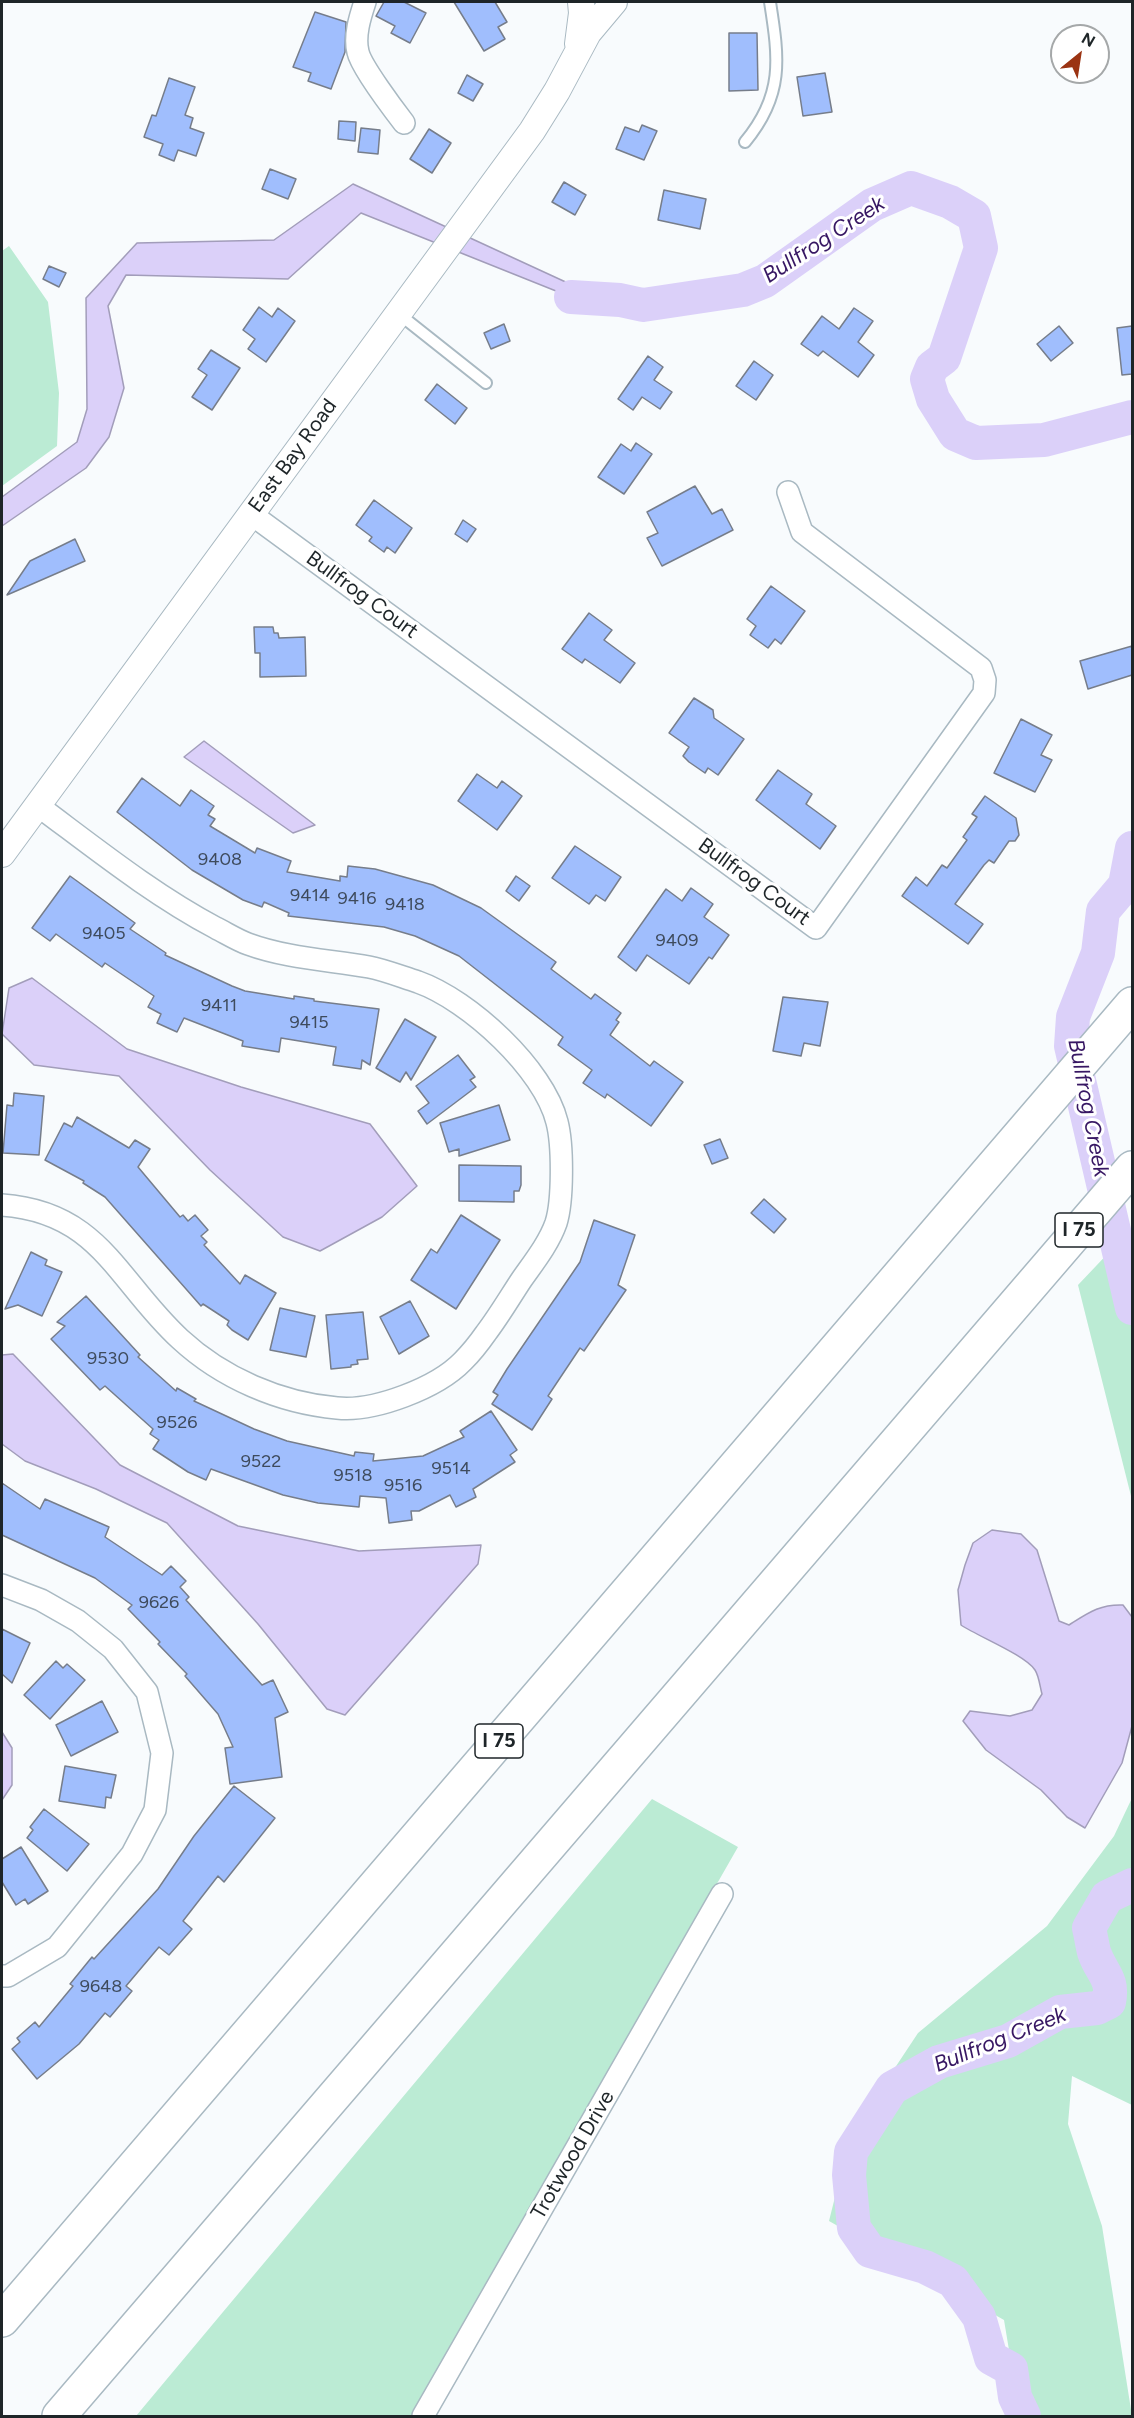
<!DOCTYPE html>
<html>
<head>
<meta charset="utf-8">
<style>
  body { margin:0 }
  #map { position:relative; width:1134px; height:2418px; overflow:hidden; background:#f8fbfd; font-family:Figtree,sans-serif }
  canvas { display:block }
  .frame { position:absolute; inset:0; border:3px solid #1e2528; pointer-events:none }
  .north { position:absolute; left:1050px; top:24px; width:60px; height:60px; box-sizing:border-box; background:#fff; border:2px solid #a5a8a9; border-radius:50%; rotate:30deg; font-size:16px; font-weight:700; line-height:24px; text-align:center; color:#1e2528 }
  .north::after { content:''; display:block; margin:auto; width:21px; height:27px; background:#9b3413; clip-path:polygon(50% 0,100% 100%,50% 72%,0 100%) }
</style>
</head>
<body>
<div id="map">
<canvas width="1134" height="2418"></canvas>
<div class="frame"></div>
<div class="north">N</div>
</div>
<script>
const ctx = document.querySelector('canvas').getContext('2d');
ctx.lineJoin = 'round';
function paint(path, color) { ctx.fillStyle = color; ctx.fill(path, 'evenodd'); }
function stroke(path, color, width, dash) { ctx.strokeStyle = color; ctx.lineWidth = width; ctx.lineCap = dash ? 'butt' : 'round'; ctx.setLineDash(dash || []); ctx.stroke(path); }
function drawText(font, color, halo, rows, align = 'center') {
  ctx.font = font + ' Figtree,sans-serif'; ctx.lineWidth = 6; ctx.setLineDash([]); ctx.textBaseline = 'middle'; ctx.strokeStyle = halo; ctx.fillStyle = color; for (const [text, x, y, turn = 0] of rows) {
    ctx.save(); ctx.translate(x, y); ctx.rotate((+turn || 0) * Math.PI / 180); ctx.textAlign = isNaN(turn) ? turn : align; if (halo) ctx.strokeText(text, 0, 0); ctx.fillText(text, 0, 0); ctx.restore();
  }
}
const green = new Path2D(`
  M9 246 48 302 59 393 57 446 2 486V251Z
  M1132 1228V1500L1078 1285Z
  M1132 1798V2105L1072 2076 1068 2124 1102 2226 1132 2416H1020L1004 2320 829 2221 842 2169 865 2113 918 2033 1047 1926 1114 1836Z
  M652 1799 738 1847 412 2416H136Z`);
const water = new Path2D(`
  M353 184 583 290 571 297 361 213 288 279 126 275 108 306 124 388 109 437 86 468 2 526V497L77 442 87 409 86 298 137 243 274 240Z
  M204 741 315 825 293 833 184 757Z
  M32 978 127 1049 241 1087 370 1124 417 1186 382 1217 320 1251 283 1237 210 1170 119 1076 34 1065 2 1034 9 988Z
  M13 1354 120 1465 238 1526 359 1551 481 1545 478 1564 345 1715 327 1709 258 1624 167 1523 96 1489 25 1461 2 1444V1355Z
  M992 1530 1021 1534 1037 1550 1059 1621 1069 1625C1088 1613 1100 1604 1123 1605L1132 1617V1726L1122 1763 1085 1828 1067 1817 1041 1790 986 1750 963 1721 970 1711 1010 1716 1032 1710 1042 1694C1040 1687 1039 1676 1035 1670 1025 1655 979 1637 961 1625L958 1590 965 1565 973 1543Z
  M2 1732 12 1748V1785L2 1800Z`);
const river = new Path2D(`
  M571 297 620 300 643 305 743 290 765 281 872 205 911 188 950 202 974 216 981 248 944 358 932 367 927 379 933 399 955 434 976 443 1044 440 1132 417
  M1132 848 1125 885 1103 911 1098 953 1073 1017 1071 1046 1132 1308
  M1024 2416 1015 2397 1011 2369 991 2358 979 2317 953 2281 925 2267 870 2251 854 2228 849 2175 851 2152 892 2088 939 2062 1008 2041 1060 2012 1097 2008 1109 2002C1114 1978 1101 1973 1094 1952 1092 1944 1091 1936 1089 1928L1107 1897 1132 1885`);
const building = new Path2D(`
  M384 2H404L426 13 410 43 391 33 395 26 376 16Z
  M454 2H495L507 22 498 27 505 39 484 51Z
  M315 12 346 22 345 52 331 89 308 81 311 73 293 67Z
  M729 33H757L758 90 729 91Z
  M825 73 832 112 803 116 797 77Z
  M467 75 483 84 473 101 458 93Z
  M169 78 195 87 185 115 193 118 190 128 204 133 196 156 178 150 174 161 159 155 163 144 144 137 152 115 156 116Z
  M339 121 356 122 355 141 338 139Z
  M642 125 657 131 644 160 616 149 625 127 639 132Z
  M361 128 380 130 378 154 358 152Z
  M429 129 451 143 432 173 410 159Z
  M270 169 296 179 288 199 262 189Z
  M564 182 586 195 575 215 552 202Z
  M664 190 706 199 700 229 658 220Z
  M49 266 66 273 59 287 43 279Z
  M259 307 272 317 278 308 295 321 266 362 248 349 255 339 243 330Z
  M854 308 873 321 858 342 874 355 858 377 823 351 818 356 801 344 822 316 839 329Z
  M504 324 510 341 491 349 484 333Z
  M1059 326 1073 343 1051 361 1037 344Z
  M1132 326V374L1122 375 1117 328Z
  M211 350 240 368 212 410 192 397 207 375 198 369Z
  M648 356 663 367 654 380 672 392 660 409 642 397 633 410 618 399Z
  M754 361 773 375 756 400 736 386Z
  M437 384 467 408 455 424 425 400Z
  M636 443 652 454 624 494 598 477 621 444 631 451Z
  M695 486 712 514 722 509 733 530 662 566 647 538 658 533 647 512Z
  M374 500 412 528 395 553 387 547 384 552 369 541 372 537 356 525Z
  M463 520 476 529 467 542 455 534Z
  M75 539 85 561 7 595 30 561Z
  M771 586 805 611 781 644 775 639 768 648 750 635 756 626 747 619Z
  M589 613 612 630 604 640 635 663 620 683 585 659 582 663 562 649Z
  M254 627H273L274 633H278L279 638 305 637 306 676 260 677V653H255Z
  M1132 646V675L1088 689 1080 661Z
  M694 698 713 710 714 718 744 739 718 775 708 768 705 773 689 762 683 756 689 747 669 733Z
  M1021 719 1052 735 1041 755 1052 760 1035 792 994 773Z
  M778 770 812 794 806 804 836 826 820 849 756 800Z
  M477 774 497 788 502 781 522 796 497 830 458 801Z
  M142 778 180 806 191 790 214 806 208 815 215 819 210 826 255 853 257 848 291 861 287 872 340 881V876L347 877 348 866 375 869 433 885 481 908 556 962 551 969 591 999 595 994 621 1013 616 1020 619 1022 610 1035 650 1066 654 1061 683 1082 651 1126 607 1094 605 1098 583 1083 592 1070 558 1045 563 1037 459 956 415 936 384 927 288 916 289 913 264 902 262 907 243 900 192 870 117 812Z
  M985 796 1016 818 1019 835 1015 841H1009L994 863 989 860 984 865 955 904 983 924 968 944 902 896 916 877 927 886 942 865 947 868 967 840 963 837 977 817 972 814Z
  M575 846 621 877 605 901 596 895 589 904 552 878Z
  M70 876 135 923 130 929 166 953 165 955 232 986 245 991 294 999V996L314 999V1001L379 1009 370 1065 362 1060 361 1069 333 1065 336 1047 281 1038 279 1052 242 1046 243 1041 184 1018 177 1032 157 1023 161 1014 148 1007 154 996 105 963 102 967 56 934 50 941 32 928Z
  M516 876 530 886 519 901 506 891Z
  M691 888 713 904 704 917 729 935 712 959 709 957 689 984 647 955 636 971 618 957 666 889 682 901Z
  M783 997 828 1002 820 1046 804 1043 801 1056 773 1051Z
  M405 1019 436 1037 411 1080 406 1072 400 1082 376 1068Z
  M458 1055 475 1077 470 1080 476 1087 427 1124 418 1111 429 1103 416 1086Z
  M14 1093 44 1096 39 1155 3 1153 7 1105 13 1106Z
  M499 1105 510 1140 459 1156V1149L449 1152 440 1123Z
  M77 1117 129 1148 135 1140 150 1149 138 1167 180 1217 183 1215 188 1221 195 1215 208 1230 201 1236 207 1242 204 1245 240 1284 245 1275 276 1293 248 1340 232 1330 227 1325 229 1321 203 1304 201 1306 105 1197 83 1183 84 1181 45 1160 64 1123 72 1127Z
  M720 1139 728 1158 712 1164 704 1145Z
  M459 1165 521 1166V1185L519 1191H514V1202L459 1201Z
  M764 1199 786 1219 774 1233 751 1213Z
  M461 1215 500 1240 456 1309 411 1280 431 1249 437 1253Z
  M594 1220 635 1235 618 1285 626 1290 584 1351 580 1348 548 1396 552 1399 532 1430 492 1404 498 1395 493 1392 507 1369 580 1262Z
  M31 1252 47 1260 45 1265 62 1272 42 1316 18 1305 5 1309Z
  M86 1296 140 1355 138 1357 176 1391 177 1388 196 1399 194 1401 254 1429 287 1441 354 1456 355 1452 374 1454 373 1461 423 1456 464 1437 460 1431 491 1411 517 1450 510 1455 515 1462 473 1489 476 1497 456 1507 450 1495 419 1511H411L412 1520 389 1523 386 1498 360 1496 359 1507 318 1503 283 1495 211 1469 206 1480 188 1472 153 1449 159 1440 150 1434 153 1429 105 1386 100 1390 51 1339 65 1326 57 1322Z
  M410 1301 429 1336 399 1354 380 1317Z
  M280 1308 315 1316 306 1357 270 1350Z
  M363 1312 368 1359 357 1360 358 1364 351 1365V1367L331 1369 326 1315Z
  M2 1483 40 1509 45 1499 109 1527 105 1537 162 1575 171 1566 186 1581 180 1587 189 1597 186 1600 262 1685 273 1680 288 1712 275 1718 282 1777 230 1784 225 1748 233 1747 218 1714 185 1676 187 1674 158 1644 160 1642 128 1609 132 1605 95 1578 2 1535Z
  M2 1629 30 1643 12 1683 2 1674Z
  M56 1661 63 1668 67 1664 85 1680 50 1719 24 1695Z
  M102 1701 118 1732 71 1756 56 1725Z
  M65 1766 116 1775 111 1798 106 1797 105 1808 59 1801Z
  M234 1786 275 1818 224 1882 218 1876 183 1921 192 1929 169 1955 159 1947 126 1986 132 1991 110 2017 105 2013 79 2044 37 2079 12 2049 20 2042 17 2038 35 2022 39 2027 73 1986 70 1984 92 1957 94 1959 158 1889 194 1836Z
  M44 1809 89 1844 67 1871 27 1838 33 1830 30 1827Z
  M21 1847 48 1891 28 1904 25 1899 16 1905 2 1882V1859Z`);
const service = new Path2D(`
  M745 142C784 95 779 59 770 2
  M399 314 486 383`);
const minor = new Path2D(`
  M365 2C360 17 354 36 358 52 361 66 394 110 404 123
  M251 514 816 928 984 693 985 680 981 668 802 532 788 492
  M2 1205C100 1212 117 1281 180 1339 222 1378 280 1403 337 1408 374 1412 437 1388 463 1361 471 1353 479 1343 486 1333 499 1316 510 1297 522 1279 534 1262 549 1243 556 1223 563 1201 563 1145 557 1122 544 1069 469 1000 418 982 402 977 385 970 369 967 329 960 286 958 248 944 237 940 226 933 216 928 152 894 95 848 37 805
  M2 1585 41 1600 78 1621 113 1649 147 1692 162 1753 155 1810 132 1854 57 1947 8 1976H2
  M423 2416 722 1894`);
const tertiary = new Path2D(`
  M578 44 582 13 581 2
  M2 854 532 131 557 91 588 33 614 2`);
const motorway = new Path2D(`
  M2 2320 1132 1004
  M59 2416 1132 1168`);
const numberNames = [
  ["9408",220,860],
  ["9414",310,896],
  ["9416",357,899],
  ["9418",405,905],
  ["9405",104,934],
  ["9409",677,941],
  ["9411",219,1006],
  ["9415",309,1023],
  ["9530",108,1359],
  ["9526",177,1423],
  ["9522",261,1462],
  ["9514",451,1469],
  ["9518",353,1476],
  ["9516",403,1486],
  ["9626",159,1603],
  ["9648",101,1987]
];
const shields = [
  [1079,1230,48],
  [499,1741,48]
];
const shieldNames = [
  ["I 75",1079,1230],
  ["I 75",499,1741]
];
const streetNames = [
  ["East Bay Road",293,456,-54],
  ["Bullfrog Court",362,595,36],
  ["Bullfrog Court",754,882,36],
  ["Trotwood Drive",573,2155,-60]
];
const waterNames = [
  ["Bullfrog Creek",824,240,-33],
  ["Bullfrog Creek",1088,1108,79],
  ["Bullfrog Creek",1000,2040,-22]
];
paint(green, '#bbebd4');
paint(water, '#dbd0f9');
stroke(water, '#a29dba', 1.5);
stroke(river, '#dbd0f9', 34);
paint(building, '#a0befd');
stroke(building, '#767d8a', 1.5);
stroke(service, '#a9b9c2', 14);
stroke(minor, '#a9b9c2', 24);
stroke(tertiary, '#a9b9c2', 28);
stroke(motorway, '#a9b9c2', 36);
stroke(service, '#fff', 10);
stroke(minor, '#fff', 21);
stroke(tertiary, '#fff', 26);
stroke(motorway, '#fff', 33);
drawText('18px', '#3e4b5d', null, numberNames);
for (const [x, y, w] of shields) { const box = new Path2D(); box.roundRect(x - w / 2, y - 17, w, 34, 4.5); ctx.fillStyle = '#fff'; ctx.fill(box); stroke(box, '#1e2528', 1.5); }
drawText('bold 20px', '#1e2528', null, shieldNames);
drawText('21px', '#1e2528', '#fff', streetNames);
drawText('italic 22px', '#371763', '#fff', waterNames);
</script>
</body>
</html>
